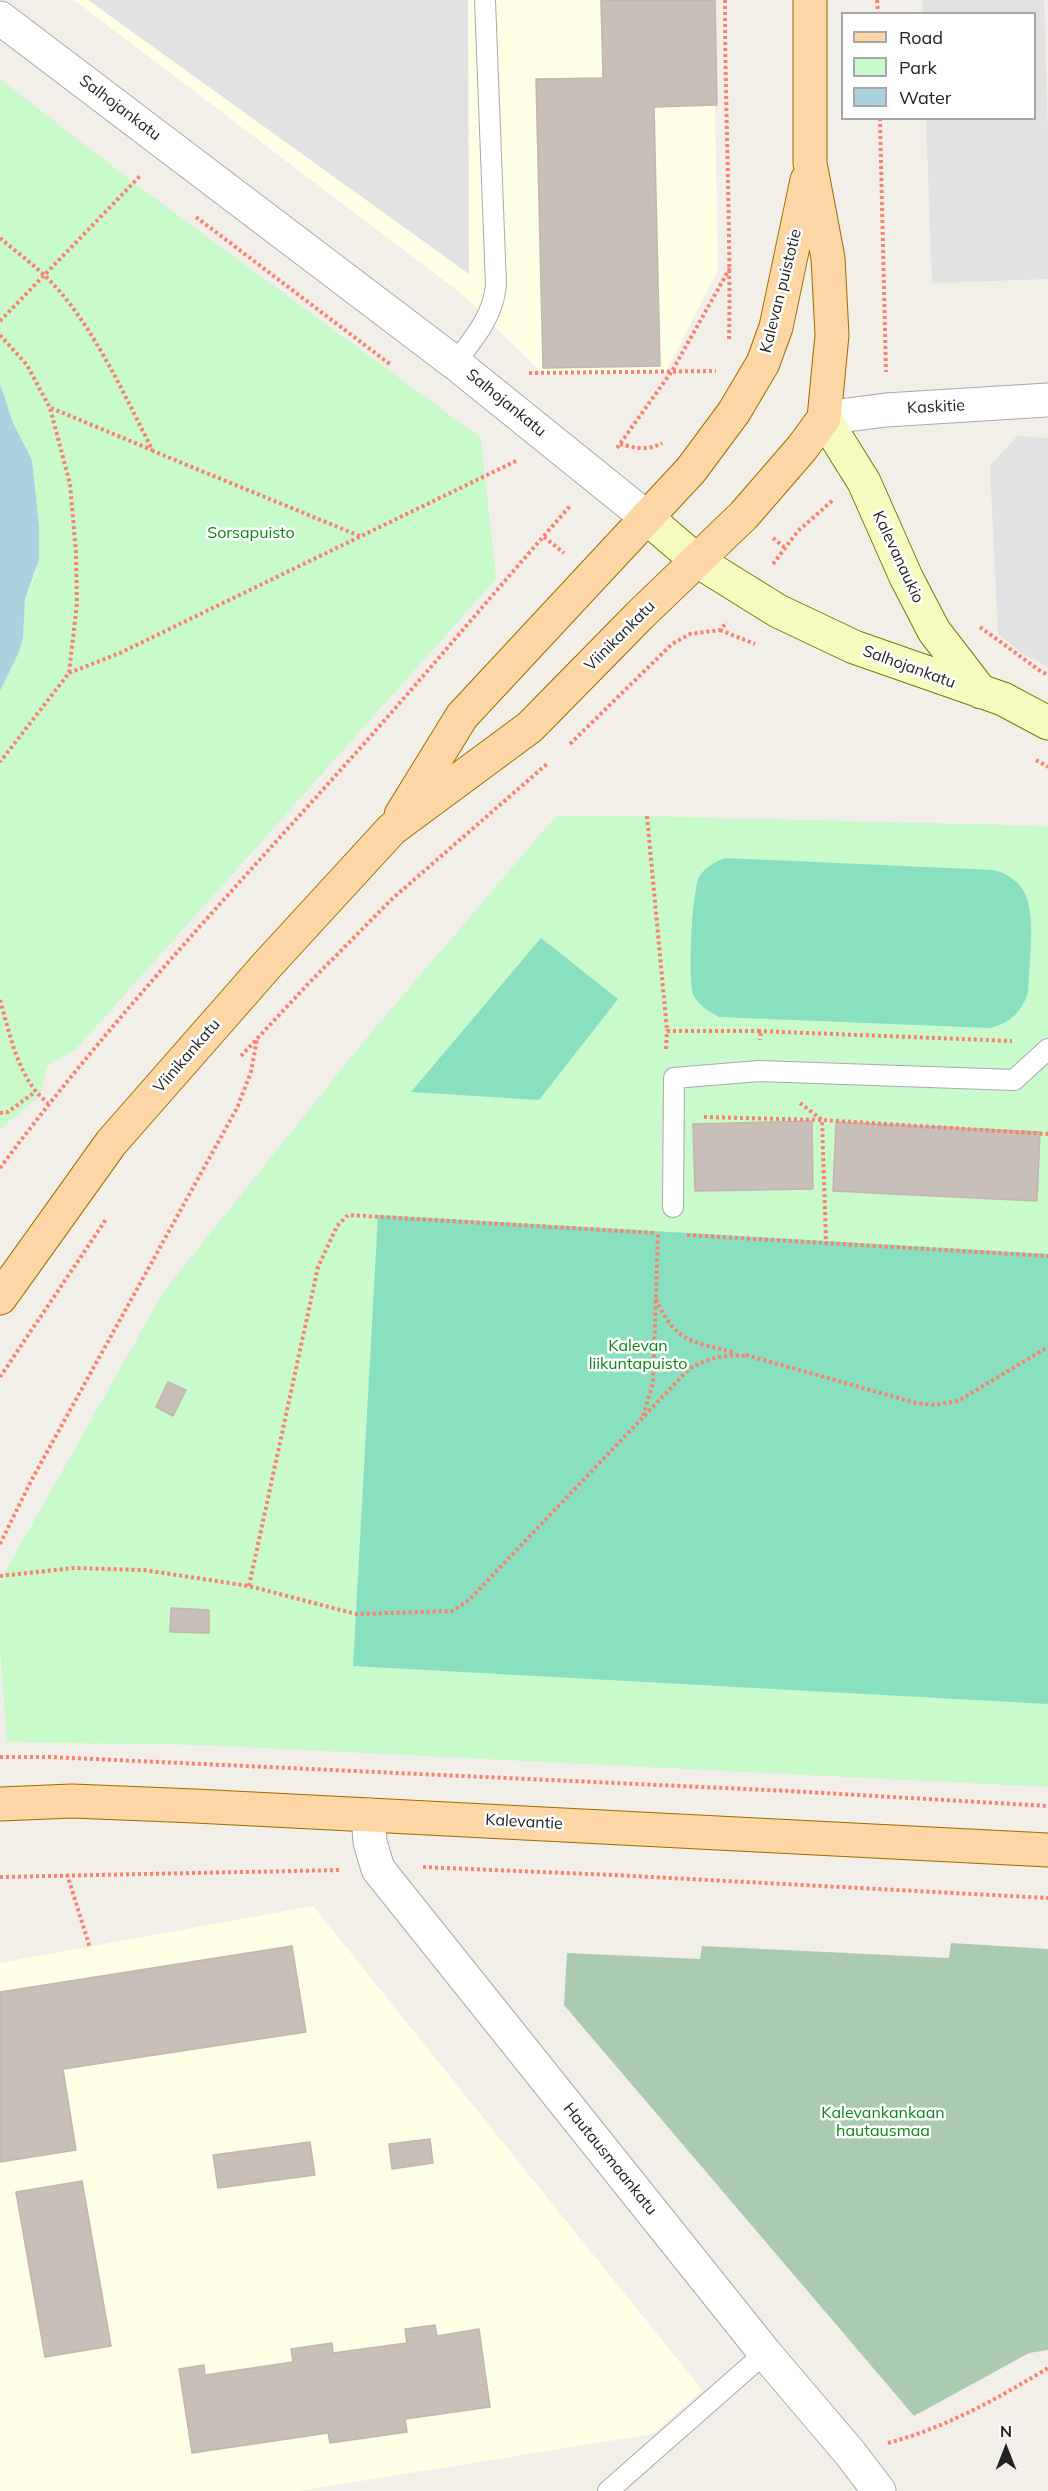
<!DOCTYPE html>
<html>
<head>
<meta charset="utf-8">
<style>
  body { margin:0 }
  #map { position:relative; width:1048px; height:2491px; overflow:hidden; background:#f2efe9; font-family:Mulish,sans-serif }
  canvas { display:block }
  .legend { position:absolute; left:841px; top:12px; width:195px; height:108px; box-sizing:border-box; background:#fff; border:2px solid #a7a7a7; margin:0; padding:8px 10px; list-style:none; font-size:18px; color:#222 }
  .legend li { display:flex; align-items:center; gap:12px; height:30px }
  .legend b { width:30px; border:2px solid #a7a7a7 }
  .north { position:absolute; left:976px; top:2419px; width:60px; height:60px; -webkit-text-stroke:4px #fff; paint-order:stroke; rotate:0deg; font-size:16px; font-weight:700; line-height:24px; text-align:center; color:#222 }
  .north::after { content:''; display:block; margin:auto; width:21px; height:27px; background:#222; clip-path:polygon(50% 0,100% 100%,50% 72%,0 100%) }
</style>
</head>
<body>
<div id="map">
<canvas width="1048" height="2491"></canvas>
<ul class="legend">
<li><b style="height:8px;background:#fcd6a4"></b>Road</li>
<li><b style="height:16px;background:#c8facc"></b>Park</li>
<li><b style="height:16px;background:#aad3df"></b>Water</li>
</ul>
<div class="north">N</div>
</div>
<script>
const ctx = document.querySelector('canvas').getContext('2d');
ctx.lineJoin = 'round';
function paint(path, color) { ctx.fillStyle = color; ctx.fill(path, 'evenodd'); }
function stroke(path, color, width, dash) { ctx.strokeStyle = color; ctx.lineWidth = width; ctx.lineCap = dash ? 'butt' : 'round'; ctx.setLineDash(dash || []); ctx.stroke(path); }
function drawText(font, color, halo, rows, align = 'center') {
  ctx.font = font + ' Mulish,sans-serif'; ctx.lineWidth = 5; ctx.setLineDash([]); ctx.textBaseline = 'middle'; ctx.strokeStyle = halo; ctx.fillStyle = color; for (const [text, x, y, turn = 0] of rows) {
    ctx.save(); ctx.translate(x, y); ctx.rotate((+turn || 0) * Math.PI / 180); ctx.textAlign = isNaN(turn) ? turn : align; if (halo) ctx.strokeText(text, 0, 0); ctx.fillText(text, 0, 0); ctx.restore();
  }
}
const education = new Path2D(`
  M74 0H713L718 270 665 373 544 375 463 295Z
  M313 1906 702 2390 653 2434 298 2491H0V1963Z`);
const cemetery = new Path2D(`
  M951 1943 1048 1949V2350L1029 2353 914 2416 564 2005 567 1953 700 1959 702 1946 949 1958Z`);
const park = new Path2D(`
  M0 79 138 186 481 438 496 579 76 1049 47 1066 40 1096 0 1129V691L19 652 23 638 25 599 37 571 39 525 32 460 13 423 0 383Z
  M556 816H647L1048 826V1787L203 1745 7 1742 0 1648V1581L164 1291 364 1041Z`);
const pitch = new Path2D(`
  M725 858 993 870C1004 872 1017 880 1023 890 1037 910 1029 967 1028 992 1022 1012 1011 1022 991 1028L719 1017C710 1012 699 1006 694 996 687 982 692 892 699 877 705 867 715 862 725 858Z
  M541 938 618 999 539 1100 411 1092Z
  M378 1215 1048 1254V1704L353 1666Z`);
const parking = new Path2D(`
  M88 0H468L469 274Z
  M922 0H1044L1048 130V279L932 283 926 119 1034 118V14L923 13Z
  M1017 436 1048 438V667L1023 654 998 634 990 466Z`);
const water = new Path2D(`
  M0 383 13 423 32 460 39 525V560L25 599 23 638 19 652 0 691Z`);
const building = new Path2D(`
  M601 0H715L717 105 654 107 660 366 543 368 536 79 603 78Z
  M812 1121 813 1189 695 1191 693 1124Z
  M836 1122 1040 1132 1037 1201 833 1191Z
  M168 1382 186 1390 173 1416 156 1407Z
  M171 1608 209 1610V1633L170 1632Z
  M292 1946 306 2032 63 2069 76 2150 0 2162V1992Z
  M430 2139 433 2163 392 2169 389 2144Z
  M310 2142 315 2175 218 2188 213 2155Z
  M82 2181 111 2346 45 2357 16 2192Z
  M435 2325 437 2336 479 2329 490 2407 405 2419 407 2432 330 2443 328 2433 192 2453 179 2369 204 2365 205 2375 293 2362 291 2349 332 2343 333 2353 407 2343 405 2329Z`);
const path = new Path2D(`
  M725 0C725 114 731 227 729 341
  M877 0 878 14
  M880 118 886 372
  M196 217 391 365
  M0 238C14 250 29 261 43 274 91 319 123 393 153 451L362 537
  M0 321 141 175
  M0 335 27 365 50 408 70 484 76 553 77 603 69 673 0 762
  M529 373 716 371
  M51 408 152 450
  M620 444C634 448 649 451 662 443
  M617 448 672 371 730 268
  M544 537 564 553
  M773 538 784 547
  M773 564 798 531 833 500
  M980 627 1039 670 1048 675
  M720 630 755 644
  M69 673 120 653 518 460
  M570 744 672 644 690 634 720 630 727 622
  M1036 760 1048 767
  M647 816 667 1031
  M0 1000C10 1034 18 1080 48 1103
  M758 1031 1012 1041
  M666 1049 667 1031H761L760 1040
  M241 1056 308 984 392 899 548 763
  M800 1103 822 1120 826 1243
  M0 1113 8 1112 35 1092
  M704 1117 822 1120 1048 1134
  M0 1168C113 1016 244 879 369 738 437 661 503 582 571 505
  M687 1235 1048 1256
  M656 1299C676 1344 692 1341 736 1353
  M746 1355 916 1403 935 1405 958 1401 1048 1347
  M0 1377 107 1218
  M643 1416 653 1383 658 1234
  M0 1544 31 1481 237 1108 251 1072 257 1039
  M0 1576 74 1568 144 1570 249 1586 356 1614 452 1611 469 1600 689 1369C708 1358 725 1354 747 1356
  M249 1586 318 1267 337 1226 348 1215 656 1233
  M0 1757H50L789 1791 1048 1806
  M423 1867 614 1875 1048 1898
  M67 1874 90 1948
  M0 1877 340 1870
  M888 2443C947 2427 997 2399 1048 2368`);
const lane = new Path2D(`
  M455 363C474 338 493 317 496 285L485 0
  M673 1207 674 1078 759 1071 1014 1080 1048 1049
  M608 2491 765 2353`);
const street = new Path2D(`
  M0 18 455 363 646 517
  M824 418 886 410 1048 400
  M368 1815 370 1842 378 1869 765 2353 850 2453 879 2491`);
const secondary = new Path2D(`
  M824 418 864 482 906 577 934 631 981 692
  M646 517 696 560 778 611 854 647 1003 699 1048 723`);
const primary = new Path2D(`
  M401 815 462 716 691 470 734 412 763 363 776 327 807 180
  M0 1298 111 1143 268 964 392 829 530 727 640 615 744 515 802 448 824 418 832 335 828 258 810 163V0
  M0 1804 72 1801 195 1806 1048 1850`);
const streetNames = [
  ["Salhojankatu",120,108,37],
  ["Kalevan puistotie",781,291,-76],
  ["Salhojankatu",506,403,39],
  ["Kaskitie",936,407,-3],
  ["Kalevanaukio",898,557,65],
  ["Viinikankatu",620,636,-45],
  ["Salhojankatu",909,667,20],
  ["Viinikankatu",187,1056,-49],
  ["Kalevantie",524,1822,3],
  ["Hautausmaankatu",610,2159,51]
];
const parkNames = [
  ["Sorsapuisto",251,533],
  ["Kalevan",638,1346],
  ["liikuntapuisto",638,1364],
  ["Kalevankankaan",883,2113],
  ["hautausmaa",883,2131]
];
paint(education, '#ffffe5');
paint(cemetery, '#aacbaf');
paint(park, '#c8facc');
paint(pitch, '#88e0be');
paint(parking, '#e2e2e2');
paint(water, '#aad3df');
paint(building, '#c7bfb8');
stroke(building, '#c4b6ab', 1.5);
stroke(lane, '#a9a9a9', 22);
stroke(street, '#a9a9a9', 35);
stroke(secondary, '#707d05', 35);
stroke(primary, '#a06b00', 35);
stroke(path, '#fa8072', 4, [3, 3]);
stroke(lane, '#fff', 20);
stroke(street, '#fff', 33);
stroke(secondary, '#f7fabf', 33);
stroke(primary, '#fcd6a4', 33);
drawText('16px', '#222', '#fff', streetNames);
drawText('16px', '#0c8416', '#fff', parkNames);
</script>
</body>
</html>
